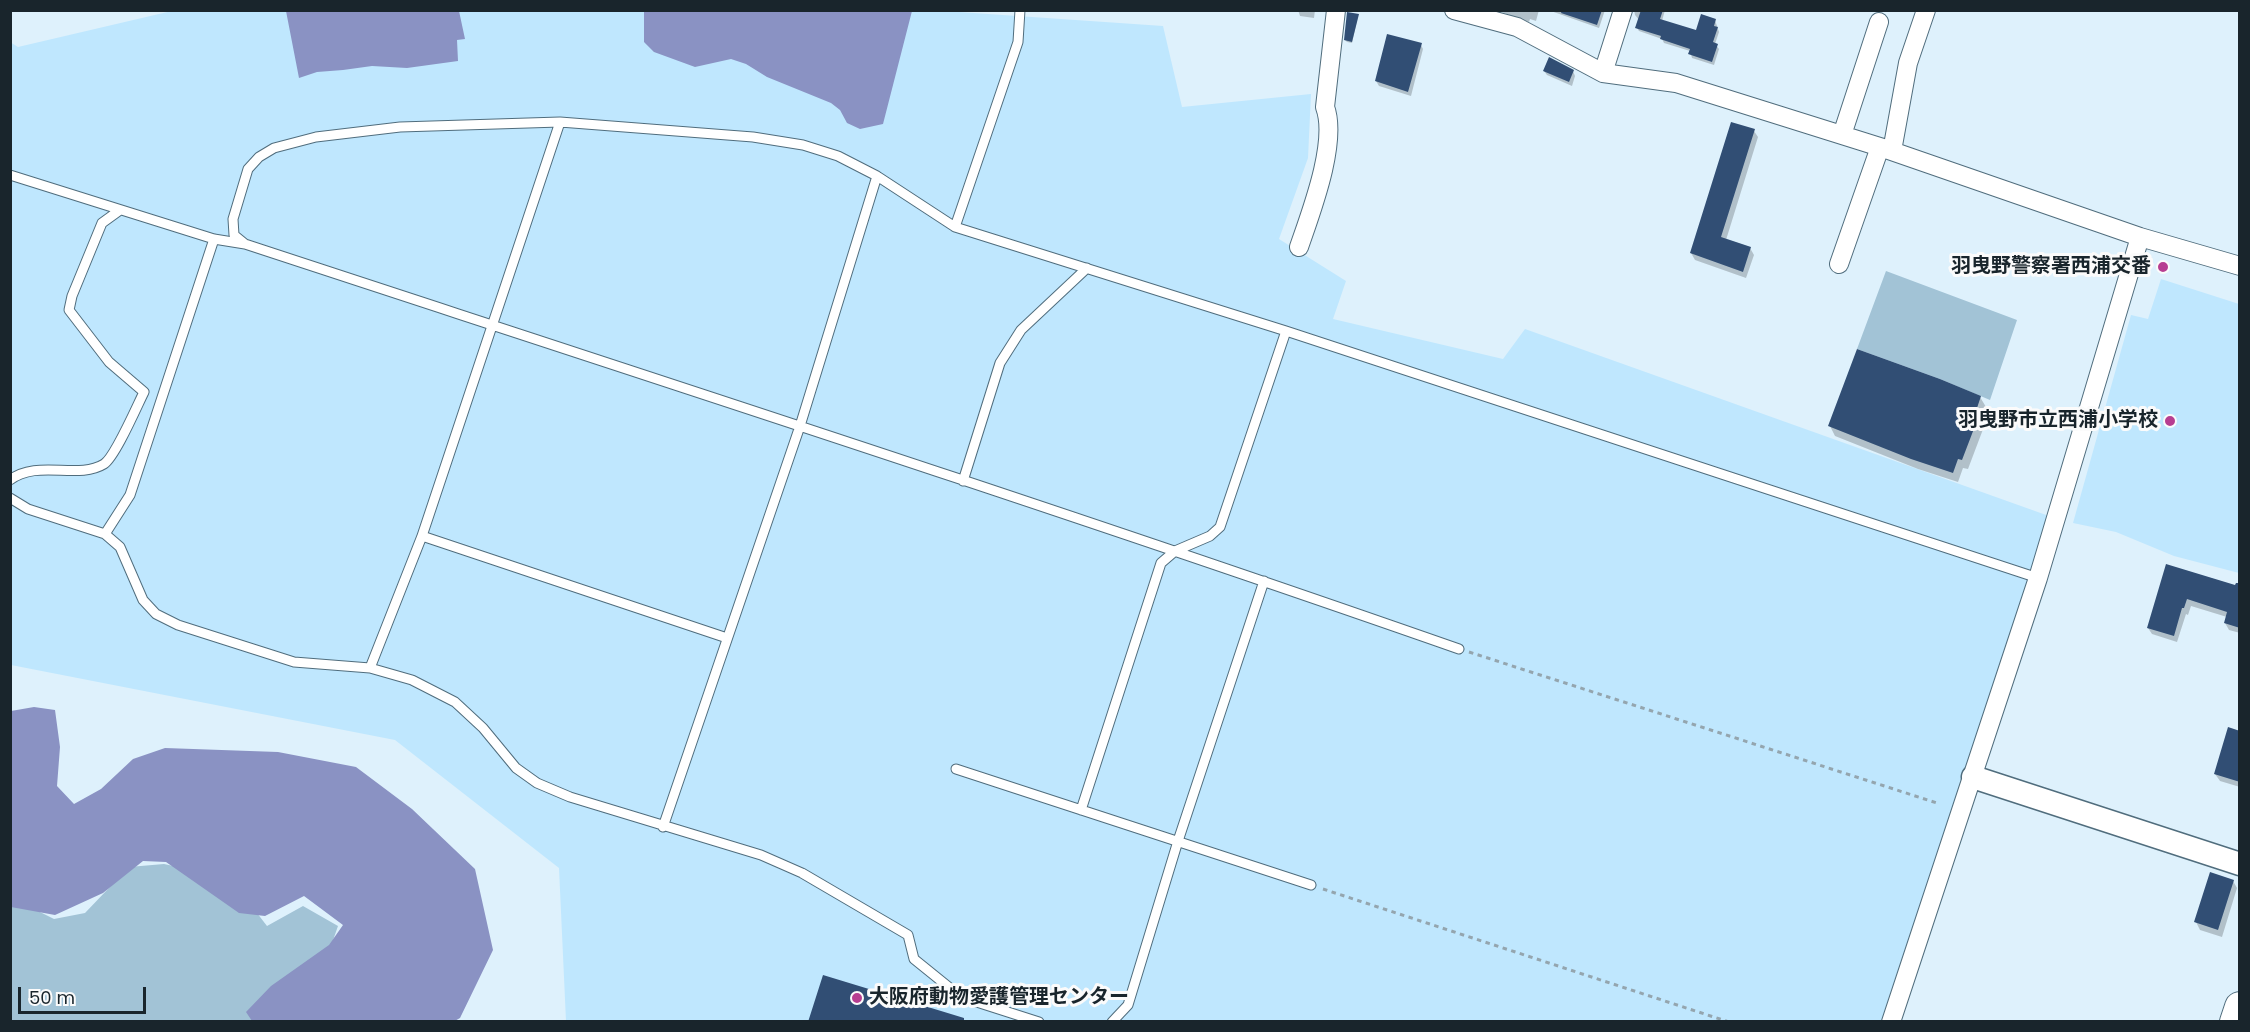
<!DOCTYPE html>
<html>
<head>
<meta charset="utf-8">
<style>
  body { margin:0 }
  #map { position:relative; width:2250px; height:1032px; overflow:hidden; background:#def1fc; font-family:Poppins,sans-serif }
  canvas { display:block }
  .frame { position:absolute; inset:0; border:12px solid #19252c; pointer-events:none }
  .scale { position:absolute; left:18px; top:987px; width:128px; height:27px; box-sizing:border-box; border:3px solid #19252c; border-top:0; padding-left:8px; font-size:18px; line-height:21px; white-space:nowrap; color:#19252c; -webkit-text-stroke:4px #fbfbfb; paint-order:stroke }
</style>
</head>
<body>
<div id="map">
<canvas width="2250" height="1032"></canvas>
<div class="frame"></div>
<div class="scale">50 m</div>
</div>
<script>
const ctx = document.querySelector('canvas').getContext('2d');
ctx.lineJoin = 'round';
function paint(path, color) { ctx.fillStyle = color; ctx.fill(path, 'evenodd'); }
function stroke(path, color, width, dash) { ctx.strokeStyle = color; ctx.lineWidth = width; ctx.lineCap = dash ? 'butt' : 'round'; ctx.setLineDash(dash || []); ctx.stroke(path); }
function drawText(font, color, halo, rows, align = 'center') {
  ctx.font = font + ' Poppins,"Noto Sans JP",sans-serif'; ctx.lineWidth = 6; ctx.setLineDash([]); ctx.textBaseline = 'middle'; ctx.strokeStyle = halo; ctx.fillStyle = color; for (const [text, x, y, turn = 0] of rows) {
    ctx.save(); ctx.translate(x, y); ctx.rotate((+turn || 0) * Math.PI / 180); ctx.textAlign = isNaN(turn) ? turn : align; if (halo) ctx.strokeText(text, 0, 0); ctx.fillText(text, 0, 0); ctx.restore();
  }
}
const built = new Path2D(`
  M176 10H930L1163 26 1182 107 1311 94 1308 158 1279 239 1346 281 1333 319 1503 359 1525 329 2049 516 1881 1021H566L559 868 395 740 11 665 10 42 18 47Z
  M2161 279 2239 304V573L2174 556 2116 532 2073 523 2131 315 2148 319Z`);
const green = new Path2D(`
  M1886 271 2017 320 1990 400 1940 379 1857 349Z
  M164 864 230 878 267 926 303 906 338 926 324 966 278 1021H11L10 897 54 919 85 913 129 867Z`);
const water = new Path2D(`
  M286 11H459L465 39 457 40 458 61 407 68 372 66 343 70 317 72 299 78Z
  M644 11V10L912 11 883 124 860 129 847 123 840 110 831 103 767 77 746 64 731 59 695 67 654 52 644 42Z
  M34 707 55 710 60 747 57 786 74 804 101 789 133 759 165 748 278 752 356 767 412 809 475 869 493 950 460 1018 453 1022 252 1021 246 1012 271 986 329 945 343 925 304 896 265 916 239 913 166 862 143 861 103 893 55 915 11 907V711Z`);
const shadow = new Path2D(`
  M1298 10H1315L1314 18 1300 16Z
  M1496 10H1539L1536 21 1530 19 1529 22Z
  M1548 10H1605L1599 28Z
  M1634 10H1665L1662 21 1697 32 1715 20 1719 32 1715 44 1719 49 1714 65 1692 58 1690 51 1664 43 1662 39 1639 31 1637 28 1639 20 1635 15Z
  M1358 16 1352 43 1347 42 1345 40Z
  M1421 45 1423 49 1411 96 1379 86 1376 81Z
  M1544 71H1573L1575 76 1572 86 1547 75Z
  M1754 131 1758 137 1726 240 1750 248 1754 255 1746 278 1695 260 1691 253Z
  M1980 397 1986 407 1982 419 1985 424 1968 469 1963 468 1958 482 1918 469 1835 436 1830 426Z
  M2167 565 2240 587V633L2229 630 2225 623 2227 617 2191 606 2188 615 2186 614 2177 642 2152 634 2148 628Z
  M2240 732V787L2220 781 2215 774Z
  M2233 881 2237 888 2222 937 2200 930 2196 922Z`);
const building = new Path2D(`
  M1562 10H1602L1597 25 1561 13Z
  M1641 10H1663L1660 19 1696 30 1701 14 1716 19 1714 26 1718 27 1713 42 1718 44 1712 62 1688 54 1690 49 1660 39 1661 36 1635 28Z
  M1347 12 1359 14 1352 42 1344 40Z
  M1387 34 1422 43 1408 92 1375 81Z
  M1549 57 1574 70 1569 82 1543 71Z
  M1731 122 1755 129 1721 237 1751 247 1743 272 1690 253Z
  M1857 349 1940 379 1981 396 1976 411 1980 413 1962 460 1958 459 1953 473 1911 459 1828 426Z
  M2166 564 2235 585 2236 583H2240V628L2224 623 2227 612 2187 599 2184 608H2182L2174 636 2147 628Z
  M2228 727 2240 731V782L2214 774Z
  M2210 872 2234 880 2218 930 2194 922Z
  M823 975 964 1018V1022H808Z`);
const path = new Path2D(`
  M1469 652 1937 803
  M1323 889 1729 1022`);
const service = new Path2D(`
  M10 175 214 239 245 244C650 377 1056 508 1459 649
  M955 227 1018 42 1020 10
  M245 244 234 235 233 219 248 169 259 157 274 148 316 137 400 127 560 122 753 137 803 145 838 156 877 176 955 227 1286 331 2038 578
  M10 480C37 459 78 480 104 464 115 457 137 406 144 392L109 362 69 310 72 296 102 223 120 210
  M963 481 1000 363 1021 330 1087 268
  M10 498 28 509 105 534 120 547 143 600 156 614 178 625 294 662 370 668 412 680 455 702 483 728 516 768 537 783 570 797 761 855 802 873 908 935 914 959 961 997 1039 1022
  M105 534 130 495 214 239
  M422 536 727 638
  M370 668 422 536 560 122
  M956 769 1311 885
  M1081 810 1161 563 1175 551 1210 536 1220 527 1286 331
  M663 827 800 426 877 176
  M1112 1022 1128 1005 1178 841 1264 581`);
const minor = new Path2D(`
  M1454 10 1517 27 1603 73 1676 83 1880 147 2140 237 2240 266
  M1603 73 1623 10
  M1842 135 1879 22
  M1892 151 1908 63 1926 10
  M1299 247C1311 212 1338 142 1325 107L1336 10
  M1839 264 1880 147
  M1891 1022 2038 578 2140 237`);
const tertiary = new Path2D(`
  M1973 777 2240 864`);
const trunk = new Path2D(`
  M2235 1022 2240 1007`);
const markers = [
  [2163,267,6,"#b73e91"],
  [2170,421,6,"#b73e91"],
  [857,998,6,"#b73e91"]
];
const poiNames = [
  ["羽曳野警察署西浦交番",2151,267],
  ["羽曳野市立西浦小学校",2158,421],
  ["大阪府動物愛護管理センター",869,998,"left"]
];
paint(built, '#bfe7fe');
paint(green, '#a2c3d6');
paint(water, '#8a92c3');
paint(shadow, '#0003');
paint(building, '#314e74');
stroke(service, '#506d7d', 11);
stroke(minor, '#506d7d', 20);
stroke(tertiary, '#506d7d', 25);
stroke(trunk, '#506d7d', 32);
stroke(path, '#94a5ae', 3, [4.5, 4.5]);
stroke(service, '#fff', 9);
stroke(minor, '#fff', 18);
stroke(tertiary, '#fff', 22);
stroke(trunk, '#fff', 30);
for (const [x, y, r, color] of markers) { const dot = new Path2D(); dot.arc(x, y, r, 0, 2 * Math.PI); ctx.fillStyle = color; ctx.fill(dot); stroke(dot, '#fbfbfb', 2); }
drawText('bold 20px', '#19252c', '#fbfbfb', poiNames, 'right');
</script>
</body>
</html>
